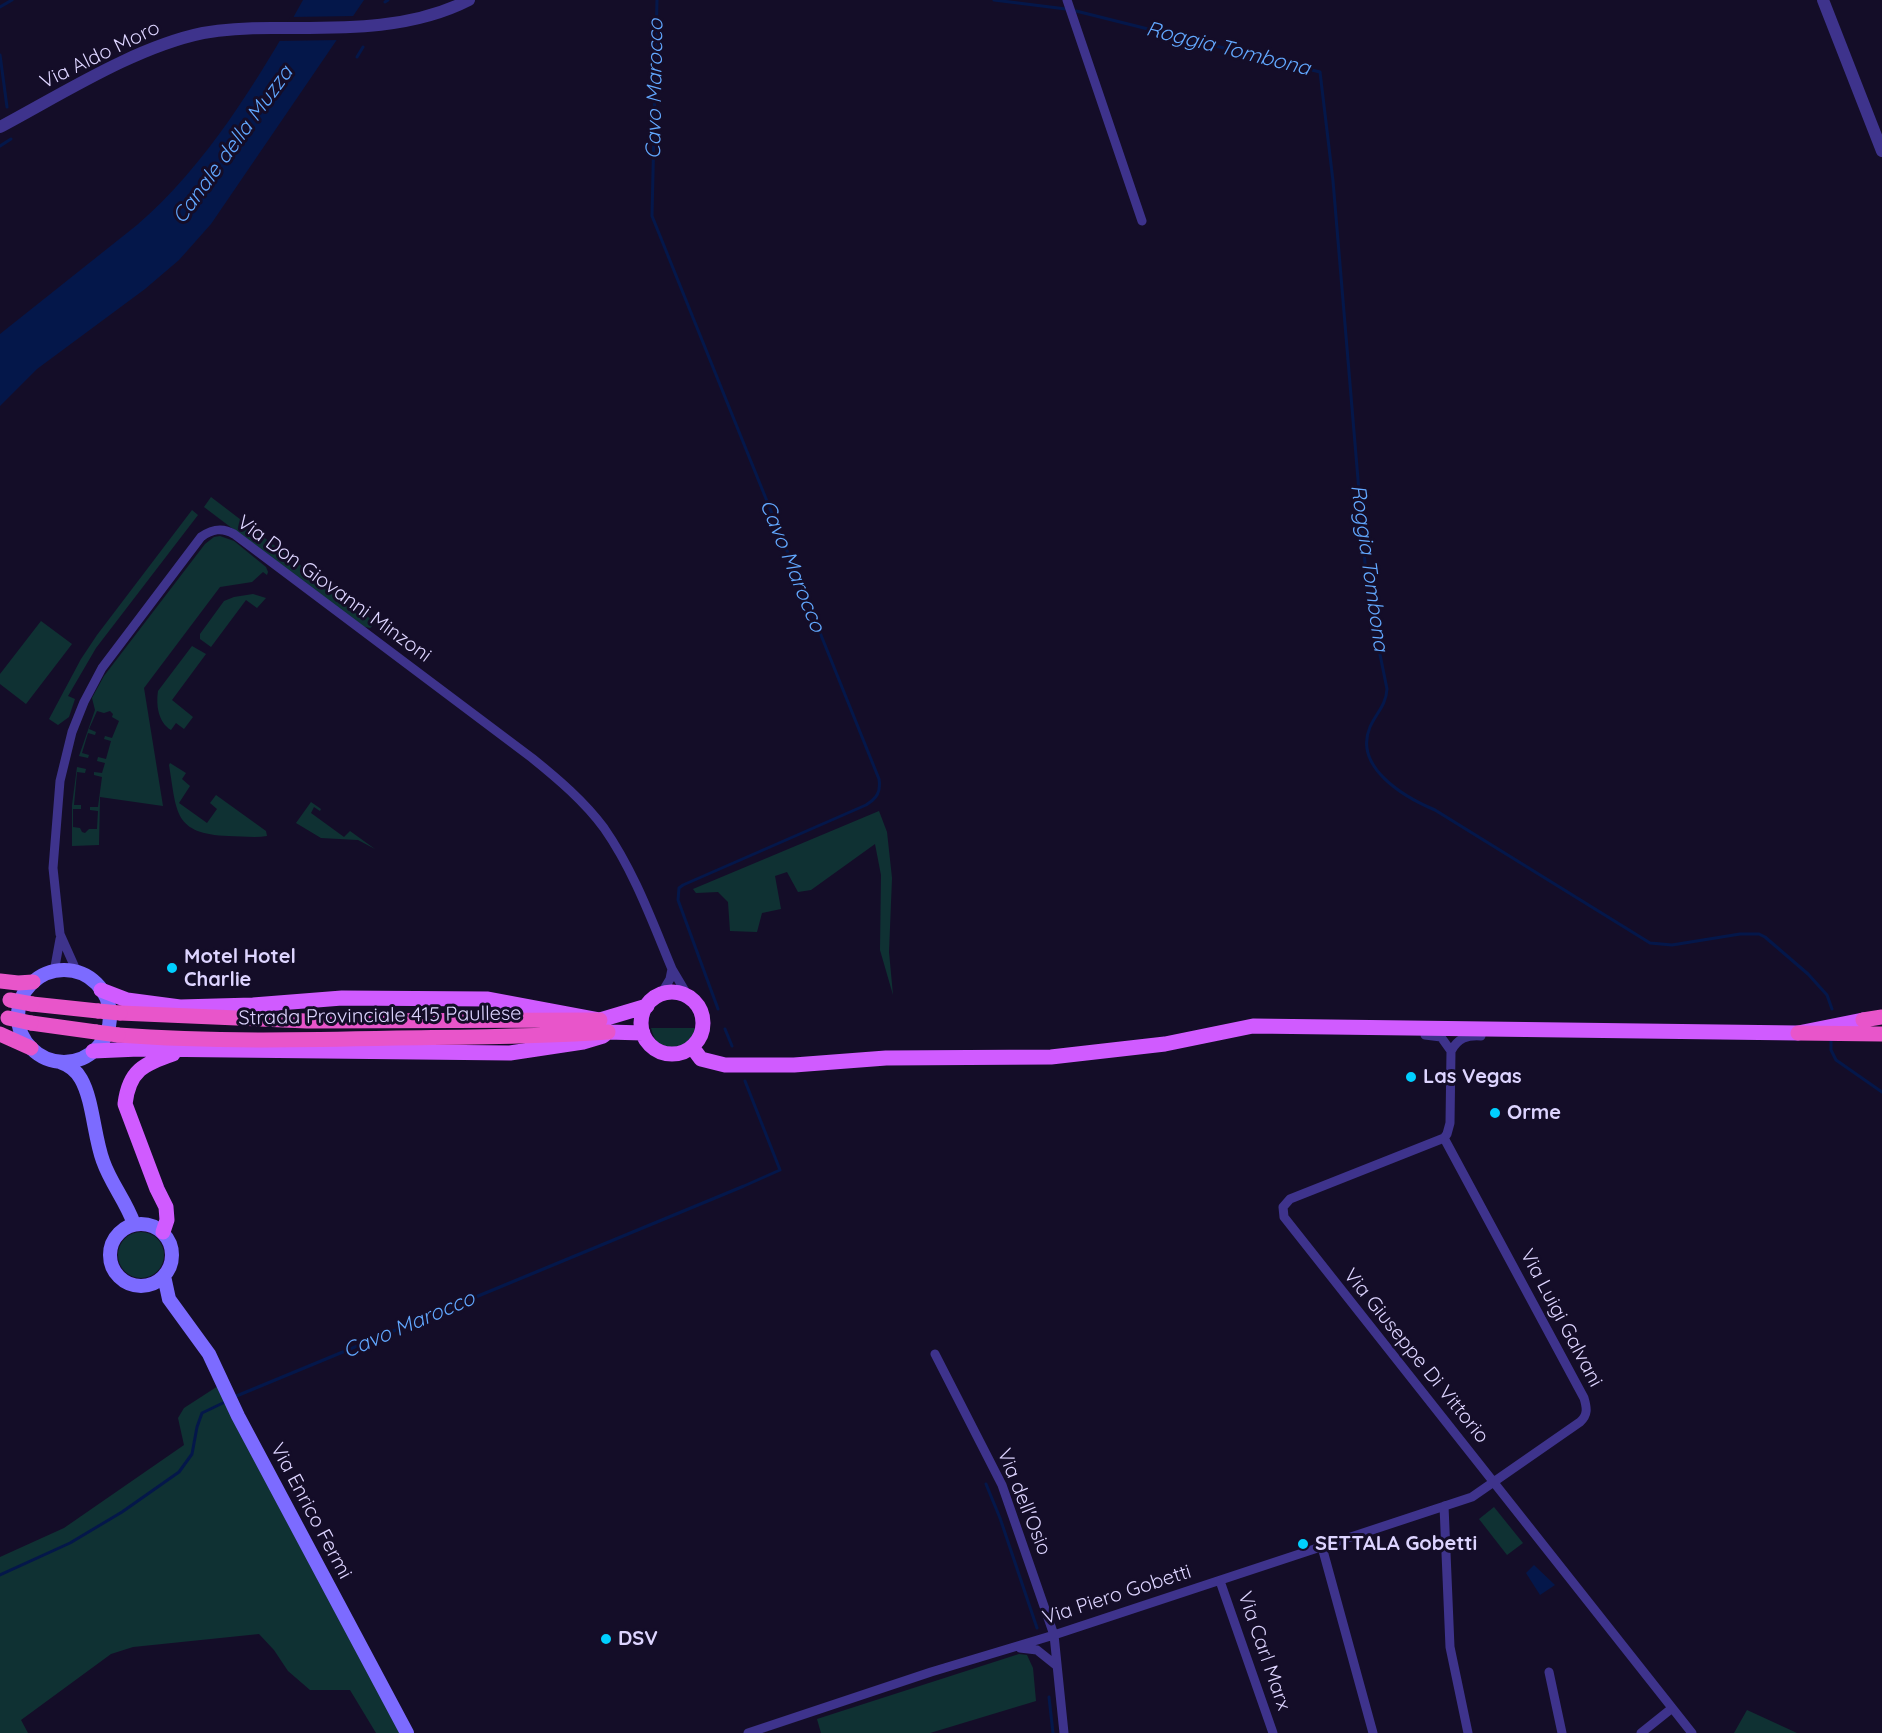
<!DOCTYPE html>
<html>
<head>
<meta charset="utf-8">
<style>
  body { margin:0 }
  canvas { display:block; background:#140d28 }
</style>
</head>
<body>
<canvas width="1882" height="1733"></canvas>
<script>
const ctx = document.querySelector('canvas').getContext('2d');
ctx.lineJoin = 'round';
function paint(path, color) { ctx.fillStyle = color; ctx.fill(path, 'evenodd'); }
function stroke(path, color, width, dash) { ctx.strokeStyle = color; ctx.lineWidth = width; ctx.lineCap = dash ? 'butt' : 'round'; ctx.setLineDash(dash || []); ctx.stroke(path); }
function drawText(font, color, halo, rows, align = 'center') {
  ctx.font = font + ' Quicksand,sans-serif'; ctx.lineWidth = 6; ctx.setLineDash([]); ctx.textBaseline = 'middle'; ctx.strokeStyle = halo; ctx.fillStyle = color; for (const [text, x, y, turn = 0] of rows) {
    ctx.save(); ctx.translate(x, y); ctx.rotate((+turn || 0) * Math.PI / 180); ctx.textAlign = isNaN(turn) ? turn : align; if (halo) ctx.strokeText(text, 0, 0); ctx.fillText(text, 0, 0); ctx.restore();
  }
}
const green = new Path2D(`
  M211 497 376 623 370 628 361 626 204 507Z
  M192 510 198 515 96 648 68 696 75 699 69 717 58 725 49 719 81 659 97 635Z
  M220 536 234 541 266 567 268 572 267 575 263 572 252 582 220 587 144 688 163 806 100 797 99 845 72 846V805L77 767 86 769 85 773 77 772 74 805H81V809H73V827L80 828 82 832 85 833 89 829H97L98 811 90 810V807H98L102 777 94 775V772L102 773 105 763 97 761 98 757 106 759 111 741 104 739 105 736 112 738 119 721 112 717 113 714 110 711 104 713 97 711 89 729 96 732 95 735 88 733 82 753 89 755 88 758 79 756 95 710 92 698 104 676 205 544 214 537Z
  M253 594 266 598 257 608 246 600 211 647 200 639V634L224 601 234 597Z
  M41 621 72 644 26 704 0 684V674Z
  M192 646 206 654 172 700 193 717 184 729 176 723 171 730C158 722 156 705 158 691Z
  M170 763 186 773 182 779 190 786 179 803 207 823 217 809 210 803 216 795 266 831 267 836C255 838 241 836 229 836 173 834 177 812 169 765Z
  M311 802 321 809 320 811 314 807 311 813 344 837 350 831 375 849 358 840 321 838 296 823Z
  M879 811 887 832 892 878 889 952 893 995 880 950 881 875 875 844 811 890 798 892 787 872 775 876 781 909 762 913 757 932 730 931 728 902 718 892 696 893 693 889Z
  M651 1028H695C692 1055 658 1060 651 1028Z
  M118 1255a23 23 0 1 1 46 0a23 23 0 1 1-46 0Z
  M218 1386 231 1416 401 1733H376L350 1690H310L288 1671 274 1650 259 1634 133 1647 111 1654 21 1720 28 1733H0V1557L64 1528 184 1445 178 1418 184 1408Z
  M1494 1507 1523 1543 1507 1555 1479 1519Z
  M1019 1654 1027 1655 1033 1668 1036 1701 930 1733H821L817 1719Z
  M1747 1710 1797 1733H1734Z`);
const water = new Path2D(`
  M303 0H364L211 224 179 260 145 289 37 369 0 406V334L137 225C205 167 259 79 303 0Z
  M1534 1565 1555 1585 1540 1595 1526 1573Z`);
const pier = new Path2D(`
  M356 16 340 40 277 41 290 17Z`);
const stream = new Path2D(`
  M657 0 652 216 879 779C881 792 877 798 866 805L683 885 679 888 678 900 718 1009
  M994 0 1066 9
  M385 2 388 0
  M0 7 12 0
  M1076 11 1320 72 1333 181 1365 563 1371 610 1387 689C1386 706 1376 713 1370 727 1353 767 1404 797 1435 810L1650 943 1672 945 1740 934H1759L1765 937 1808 974 1827 995 1832 1009
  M0 55 7 107
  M357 57 363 47
  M0 146 11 139
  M725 1029 732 1046
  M1831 1038V1050L1836 1060 1882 1092
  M234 1397 744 1186 780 1170 745 1081
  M986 1484 1000 1518 1037 1628
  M0 1575 70 1543 122 1512 179 1472 192 1454 197 1427 202 1413 225 1402
  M1049 1697 1053 1733`);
const minor = new Path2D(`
  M1067 0 1142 221
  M54 972 60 939
  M77 972 60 934 53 868 60 781 72 732 84 702 102 668 201 537C212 529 222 527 234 534L532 758C558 779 584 801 604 828 634 871 652 921 672 969
  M661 994 670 979 672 969 688 996
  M1425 1035 1441 1037 1451 1051 1450 1123 1447 1134 1444 1138 1290 1199 1283 1207 1284 1217 1692 1733
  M1451 1051C1458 1038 1467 1035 1481 1036
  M935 1354 1002 1485 1054 1635 1064 1733
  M1444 1506 1450 1647 1468 1733
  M1322 1547 1373 1733
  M1220 1581 1273 1733
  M1020 1648 1037 1650 1057 1666
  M1549 1672 1562 1733
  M748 1733 931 1672 1054 1635 1472 1497 1580 1422C1588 1415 1587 1408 1584 1398L1444 1138
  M1641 1733 1671 1709`);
const tertiary = new Path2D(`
  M1823 0 1882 151
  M0 127C62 94 135 47 203 33 226 29 248 28 272 28 337 28 409 31 469 0`);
const secondary = new Path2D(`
  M18 1016a46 46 0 1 1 92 0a46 46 0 1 1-92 0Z
  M60 1062C69 1065 76 1070 81 1079 93 1100 94 1137 103 1161 111 1184 126 1201 134 1224
  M110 1255a31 31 0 1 1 62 0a31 31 0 1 1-62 0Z
  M164 1276 169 1299 209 1354 238 1416 407 1733`);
const primary = new Path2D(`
  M101 990 127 1000 180 1007 253 1005 342 998 488 999 600 1020 647 1006
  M641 1023a31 31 0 1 1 62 0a31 31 0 1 1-62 0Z
  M692 1047 701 1059 725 1065H794L886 1058 1051 1057 1165 1044 1253 1026 1798 1033 1863 1020
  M93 1051 139 1049 510 1053 583 1042 603 1036 608 1032 643 1033
  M163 1232 167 1220 166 1207 157 1189 125 1104C129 1070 144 1064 173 1054`);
const trunk = new Path2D(`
  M0 981 18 983 33 982
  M32 1004 98 1011
  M120 1013 307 1021 600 1020
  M1863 1020 1882 1017
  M31 1023 96 1032
  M1798 1033 1882 1034
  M0 1034 31 1048
  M118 1035C211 1042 305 1040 397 1038 468 1037 538 1037 608 1032`);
const trunkBridge = new Path2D(`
  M10 1000 32 1004
  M98 1011 120 1013
  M8 1018 31 1023
  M96 1032 118 1035`);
const markers = [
  [172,968,6,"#00cfff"],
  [1411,1077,6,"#00cfff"],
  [1495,1113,6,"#00cfff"],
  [1303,1544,6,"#00cfff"],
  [606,1639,6,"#00cfff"]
];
const streetNames = [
  ["Via Aldo Moro",100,55,-26],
  ["Via Don Giovanni Minzoni",334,589,36],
  ["Strada Provinciale 415 Paullese",380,1016,-1],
  ["Via Luigi Galvani",1561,1318,62],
  ["Via Giuseppe Di Vittorio",1416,1356,51],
  ["Via dell'Osio",1024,1502,68],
  ["Via Enrico Fermi",311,1511,62],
  ["Via Piero Gobetti",1117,1595,-18],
  ["Via Carl Marx",1264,1651,71]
];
const poiNames = [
  ["Motel Hotel",184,957],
  ["Charlie",184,980],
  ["Las Vegas",1423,1077],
  ["Orme",1507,1113],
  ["SETTALA Gobetti",1315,1544],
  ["DSV",618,1639]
];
const waterNames = [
  ["Roggia Tombona",1228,49,14],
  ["Cavo Marocco",655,89,-89],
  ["Canale della Muzza",233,145,-54],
  ["Cavo Marocco",792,566,68],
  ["Roggia Tombona",1369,568,82],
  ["Cavo Marocco",409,1325,-23]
];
paint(green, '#0f3133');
paint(water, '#04174a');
paint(pier, '#140d28');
stroke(stream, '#04174a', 3);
stroke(minor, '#3e338c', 9);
stroke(tertiary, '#3e338c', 12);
stroke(secondary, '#7c6bff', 14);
stroke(primary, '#d05bff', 15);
stroke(trunk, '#e855ca', 15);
stroke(trunkBridge, '#e855ca', 15);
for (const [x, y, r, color] of markers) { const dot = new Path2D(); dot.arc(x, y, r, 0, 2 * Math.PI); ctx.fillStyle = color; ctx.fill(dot); stroke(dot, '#140d28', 2); }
drawText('20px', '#ddd4ff', '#140d28', streetNames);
drawText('bold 20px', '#ddd4ff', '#140d28', poiNames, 'left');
drawText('italic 21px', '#62a8ff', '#140d28', waterNames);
</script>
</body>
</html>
